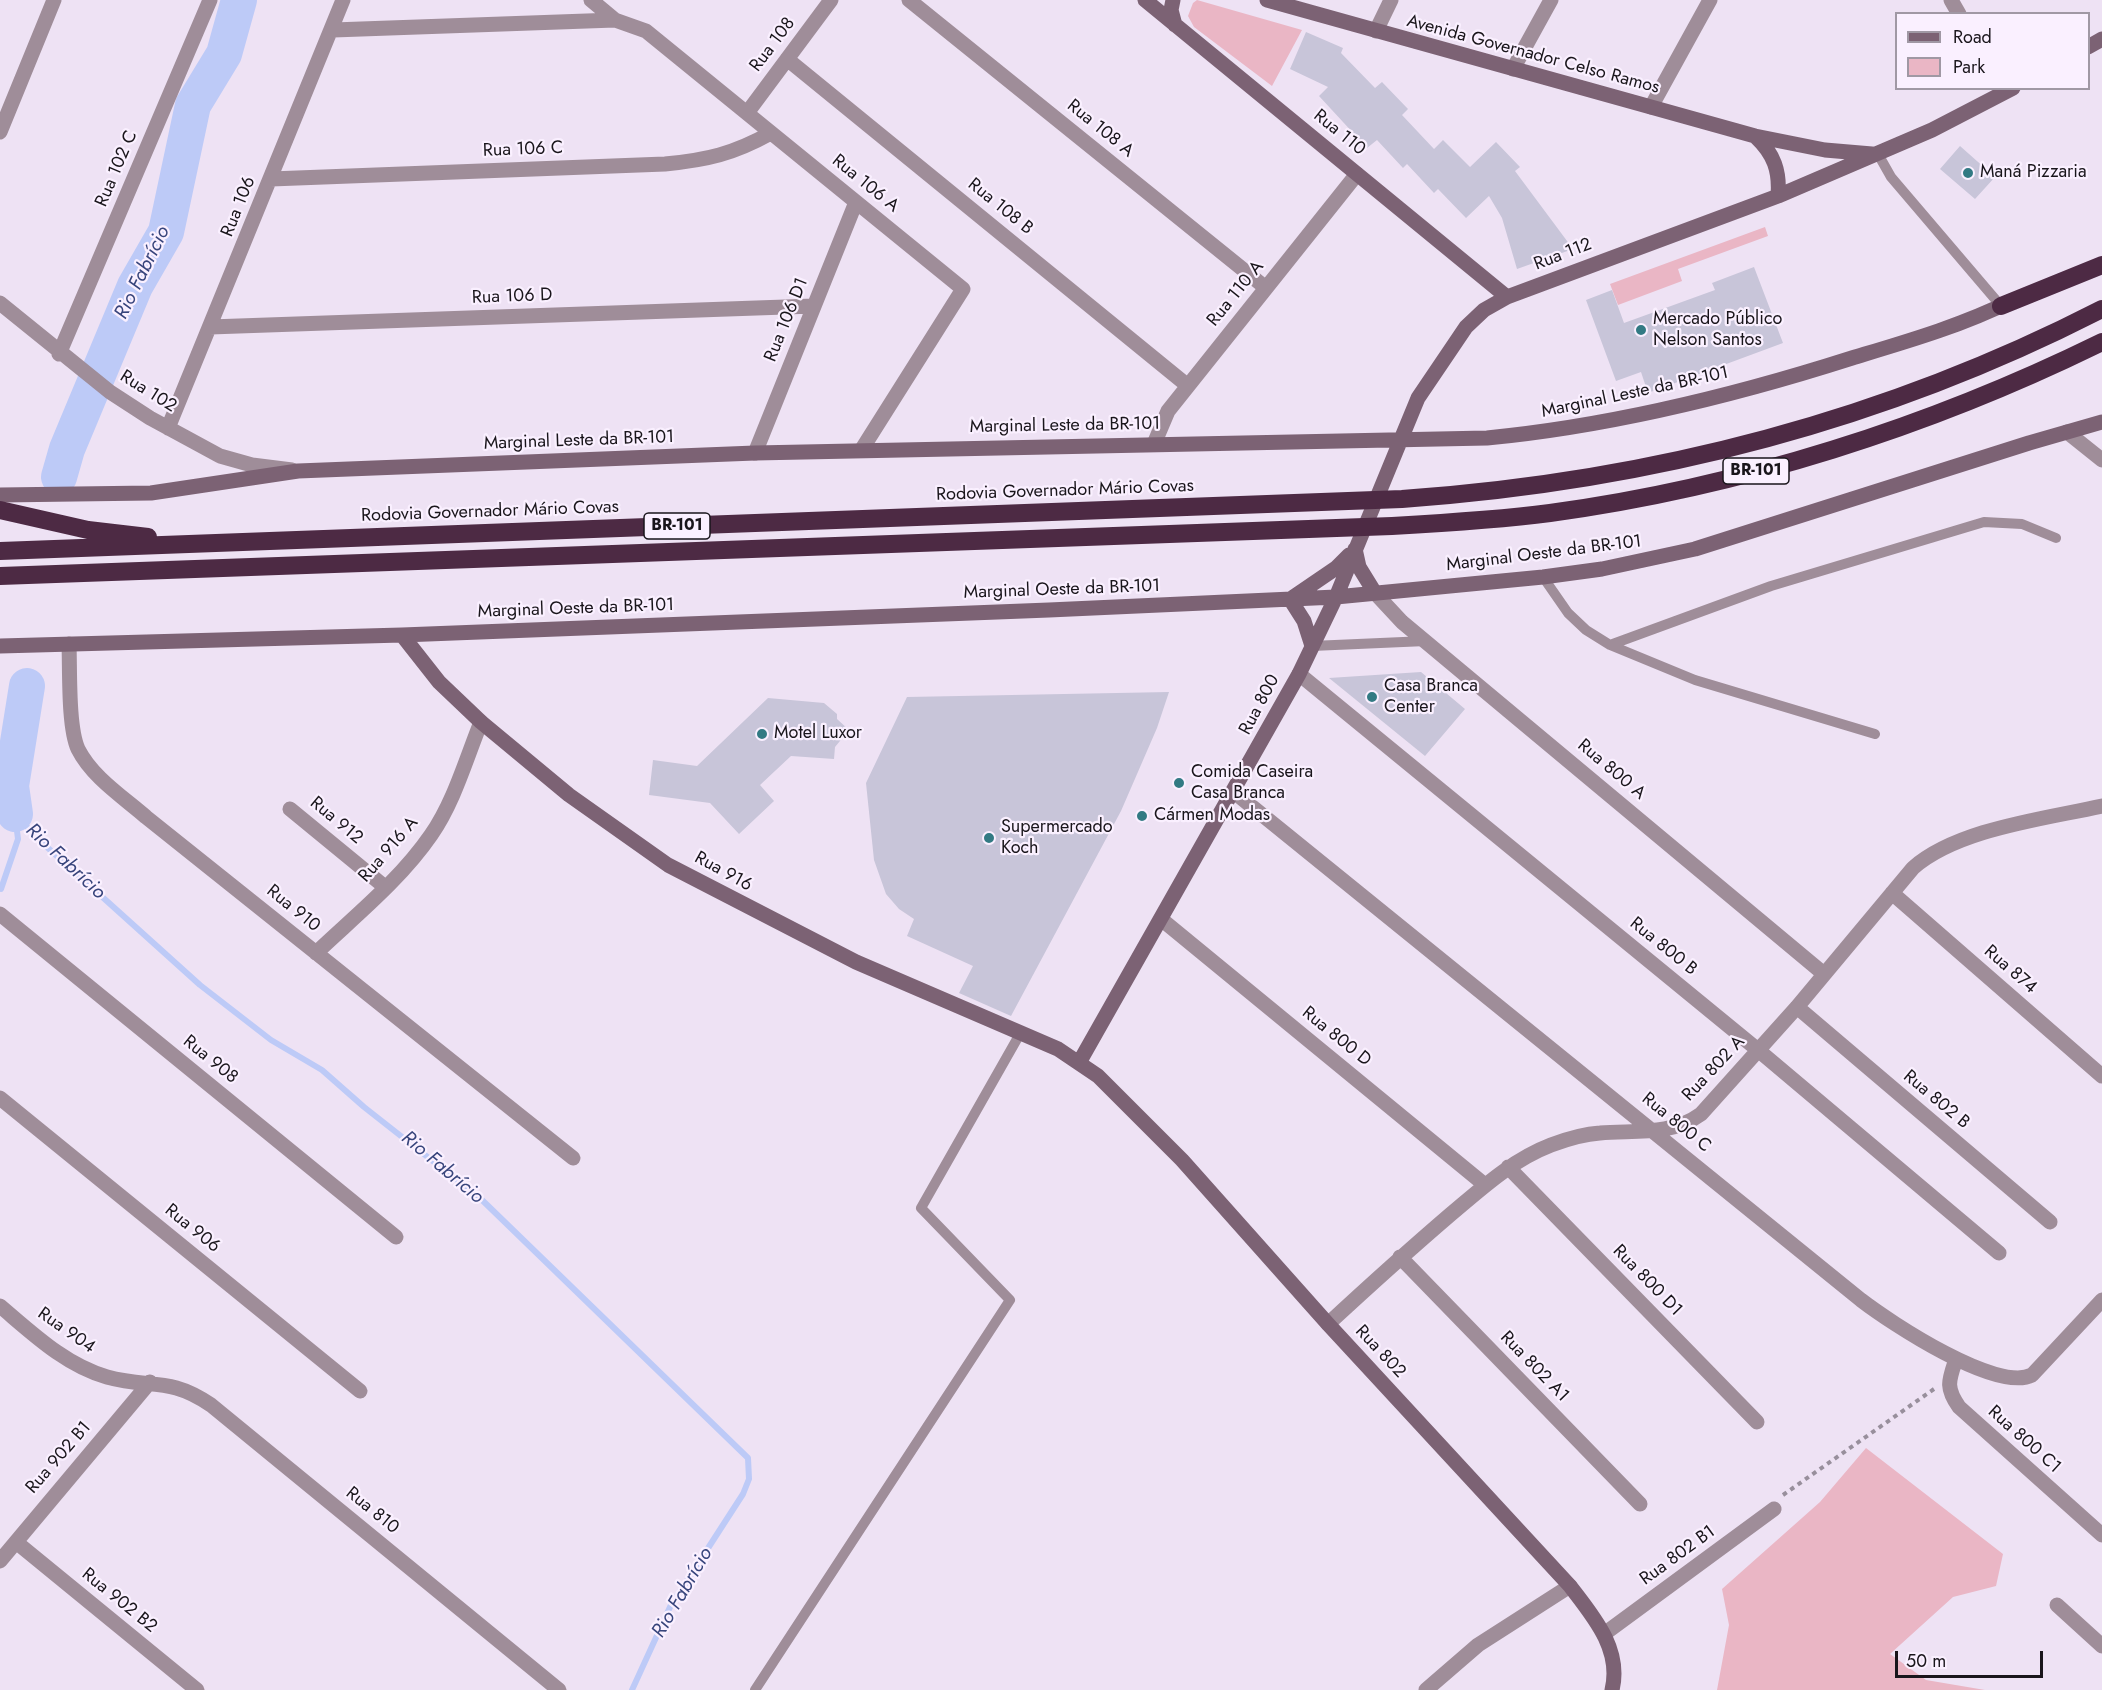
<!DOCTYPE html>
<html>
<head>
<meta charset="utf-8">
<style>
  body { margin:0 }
  #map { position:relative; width:2102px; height:1690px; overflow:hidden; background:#eee2f4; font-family:Jost,sans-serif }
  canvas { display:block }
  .legend { position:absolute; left:1895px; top:12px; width:195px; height:78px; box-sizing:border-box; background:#faf0ff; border:2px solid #a098a4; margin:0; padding:8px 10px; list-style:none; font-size:18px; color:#19151b }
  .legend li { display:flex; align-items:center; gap:12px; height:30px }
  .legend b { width:30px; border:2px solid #a098a4 }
  .scale { position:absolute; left:1895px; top:1651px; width:148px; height:27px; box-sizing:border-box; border:3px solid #19151b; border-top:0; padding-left:8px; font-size:18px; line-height:21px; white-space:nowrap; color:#19151b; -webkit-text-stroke:4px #faf0ff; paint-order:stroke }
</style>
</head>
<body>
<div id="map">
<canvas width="2102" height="1690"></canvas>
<ul class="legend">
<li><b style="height:8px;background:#7c6274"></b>Road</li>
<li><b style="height:16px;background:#eab6c5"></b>Park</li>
</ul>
<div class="scale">50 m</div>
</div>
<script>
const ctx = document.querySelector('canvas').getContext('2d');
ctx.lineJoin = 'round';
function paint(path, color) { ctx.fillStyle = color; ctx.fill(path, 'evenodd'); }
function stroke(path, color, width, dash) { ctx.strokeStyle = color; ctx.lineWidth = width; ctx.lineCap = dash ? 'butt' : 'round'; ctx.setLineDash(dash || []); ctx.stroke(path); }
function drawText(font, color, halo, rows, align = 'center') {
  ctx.font = font + ' Jost,sans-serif'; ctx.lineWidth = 4.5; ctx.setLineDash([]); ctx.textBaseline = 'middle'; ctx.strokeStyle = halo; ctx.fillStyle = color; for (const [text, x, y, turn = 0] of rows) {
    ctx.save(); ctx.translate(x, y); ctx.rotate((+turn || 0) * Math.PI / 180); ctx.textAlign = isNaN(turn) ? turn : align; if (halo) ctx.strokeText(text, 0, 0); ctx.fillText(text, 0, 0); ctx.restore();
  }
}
const green = new Path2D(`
  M1197 0 1302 30 1272 86 1194 27 1188 16 1193 3Z
  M1765 227 1768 236 1678 269 1682 281 1618 305 1610 284Z
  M1866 1448 2003 1554 1996 1586 1953 1597 1890 1654 1926 1680 1985 1690H1717L1729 1625 1722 1589 1820 1502Z`);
const stream = new Path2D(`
  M15 814 38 839 200 985 271 1040 322 1070 364 1107 481 1199 748 1458 749 1479 743 1494 670 1607 632 1690
  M1 889 18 839 15 815`);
const river = new Path2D(`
  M59 477 67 449 135 286 166 232 193 105 224 54 239 0
  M15 814 11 786 27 686`);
const building = new Path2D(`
  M1306 32 1343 48 1341 53 1375 88 1382 82 1408 109 1402 115 1434 149 1443 140 1470 167 1496 142 1520 167 1515 171 1573 249 1517 269 1502 218 1489 196 1466 218 1438 189 1434 193 1407 164 1403 168 1377 140 1367 148 1319 96 1328 87 1290 69Z
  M1960 146 1995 177 1975 199 1940 169Z
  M1754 267 1783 343 1648 393 1641 372 1616 381 1586 300 1612 290 1624 323 1715 290 1712 283Z
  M1421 672 1465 709 1425 756 1329 678Z
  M1169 692 1157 728 1121 811 1011 1016 959 993 973 966 907 936 914 919 899 909 886 894 874 860 866 783 907 697Z
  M768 698 824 703 837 714V719L849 730 835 747 834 759 791 756 760 785 774 801 739 834 710 803 649 795 653 760 697 766Z`);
const path = new Path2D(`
  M1783 1495 1934 1389`);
const lane = new Path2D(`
  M1878 154 1891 177 2001 306
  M1543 577 1568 613 1586 630 1610 645 1695 680 1875 734
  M1610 645 1771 586 1984 522 2022 524 2056 538
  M1312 646 1426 641
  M755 1690 1010 1300 921 1208 1021 1032`);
const street = new Path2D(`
  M591 0 615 20 646 31 963 289 862 449
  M909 0 1266 288
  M1951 0 1959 14
  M333 30 615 20
  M1376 31 1391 0
  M787 59 1188 386
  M1513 69 1551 0
  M1651 107 1710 0
  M747 113 831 0
  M0 132 54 0
  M271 179 665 164C707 160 733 154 771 133
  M0 303 110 392 150 418 220 456 252 465 292 470
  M210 327 814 306
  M59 354 210 0
  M168 428 343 0
  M2067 432 2102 460
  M1154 444 1168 411 1357 174
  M755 453 856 202
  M1375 593 1402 622 1824 974
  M69 644C70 671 68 727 78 749 92 777 123 797 146 817L573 1158
  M1299 674 1758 1050 1999 1253
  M1234 792 1861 1300C1891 1323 1997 1393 2032 1375L2102 1300
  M290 809 385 887
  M1892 893 2102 1076
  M0 914 396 1237
  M1161 919 1485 1185
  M316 953C355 916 400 880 431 835 454 802 466 759 481 722
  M1797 1007 2050 1222
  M0 1098 360 1391
  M1508 1167 1757 1422
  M1400 1257 1640 1504
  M0 1306C32 1333 65 1365 107 1377 150 1389 169 1376 211 1405L559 1690
  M1328 1324C1368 1287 1409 1250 1451 1214 1482 1188 1512 1160 1551 1145 1567 1139 1584 1134 1600 1133 1635 1130 1671 1136 1701 1114L1797 1007 1913 868C1957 829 2044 819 2102 806
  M1956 1359C1949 1380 1945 1387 1959 1407L2102 1535
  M16 1542 197 1690
  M0 1561 150 1382
  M2057 1605 2102 1646
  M1604 1634 1774 1509
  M1426 1690 1478 1645 1570 1586`);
const secondary = new Path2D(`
  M1145 0 1507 297
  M1173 0 1171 10 1175 25
  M1267 0 1755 136 1825 150 1872 154
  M2088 47 2102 39
  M1756 137C1774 154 1780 171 1778 196
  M0 495 151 493 298 471 755 453 1487 438C1611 426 1733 396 1852 358 1905 342 1961 326 2011 301
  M1355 549 1359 567 1375 593
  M1292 598 1336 568 1349 555
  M1290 599 1304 621 1312 646
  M402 635 439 682 481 722 569 795 668 865 856 962 1058 1049 1098 1076 1182 1160 1328 1324 1570 1586C1593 1616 1622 1649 1612 1690
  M0 646 402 635 1049 610 1336 597 1543 577 1602 569 1695 549 2029 443 2102 422
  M1080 1061 1299 674 1336 597 1418 398 1466 327 1484 310 1507 297 1778 196 1932 130 2013 88`);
const highway = new Path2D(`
  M2001 306 2102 265
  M0 510 88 530 148 537
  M0 551 1402 499C1646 482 1884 421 2102 309
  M0 576 1392 526C1445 523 1497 520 1550 513 1741 487 1929 427 2102 342`);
const markers = [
  [1968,173,6,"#327a83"],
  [1641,330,6,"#327a83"],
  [1372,697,6,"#327a83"],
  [762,734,6,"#327a83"],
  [1179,783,6,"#327a83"],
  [1142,816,6,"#327a83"],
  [989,838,6,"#327a83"]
];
const shields = [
  [1756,471,66],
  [677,526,66]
];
const shieldNames = [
  ["BR-101",1756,471],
  ["BR-101",677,526]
];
const streetNames = [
  ["Rua 108",773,45,-53],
  ["Avenida Governador Celso Ramos",1533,55,15],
  ["Rua 108 A",1100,129,39],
  ["Rua 110",1339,133,39],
  ["Rua 106 C",523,150,-2],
  ["Rua 102 C",117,169,-67],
  ["Rua 106 A",865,184,39],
  ["Rua 106",239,207,-68],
  ["Rua 108 B",1000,207,39],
  ["Rua 112",1563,255,-21],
  ["Rua 110 A",1236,294,-51],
  ["Rua 106 D",512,297,-2],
  ["Rua 106 D1",787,320,-68],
  ["Rua 102",148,392,32],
  ["Marginal Leste da BR-101",1635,393,-12],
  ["Marginal Leste da BR-101",1065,426,-1],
  ["Marginal Leste da BR-101",579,441,-2],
  ["Rodovia Governador Mário Covas",1065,491,-2],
  ["Rodovia Governador Mário Covas",490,512,-2],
  ["Marginal Oeste da BR-101",1544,554,-7],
  ["Marginal Oeste da BR-101",1062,590,-2],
  ["Marginal Oeste da BR-101",576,609,-2],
  ["Rua 800",1260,705,-62],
  ["Rua 800 A",1611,770,40],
  ["Rua 912",336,821,40],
  ["Rua 916 A",389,850,-49],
  ["Rua 916",723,872,29],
  ["Rua 910",293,909,39],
  ["Rua 800 B",1663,947,39],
  ["Rua 874",2010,970,41],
  ["Rua 800 D",1336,1037,39],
  ["Rua 908",210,1060,39],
  ["Rua 802 A",1714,1069,-47],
  ["Rua 802 B",1936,1100,40],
  ["Rua 800 C",1676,1123,39],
  ["Rua 906",192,1229,39],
  ["Rua 800 D1",1647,1281,46],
  ["Rua 904",66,1331,35],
  ["Rua 802",1380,1352,47],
  ["Rua 802 A1",1534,1367,46],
  ["Rua 800 C1",2024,1440,42],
  ["Rua 902 B1",59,1458,-49],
  ["Rua 810",372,1511,39],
  ["Rua 802 B1",1678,1556,-36],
  ["Rua 902 B2",119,1601,39]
];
const poiNames = [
  ["Maná Pizzaria",1980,173],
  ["Mercado Público",1653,320],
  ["Nelson Santos",1653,341],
  ["Casa Branca",1384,687],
  ["Center",1384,708],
  ["Motel Luxor",774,734],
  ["Comida Caseira",1191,773],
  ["Casa Branca",1191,794],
  ["Cármen Modas",1154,816],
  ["Supermercado",1001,828],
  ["Koch",1001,849]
];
const waterNames = [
  ["Rio Fabrício",143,273,-64],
  ["Rio Fabrício",65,862,43],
  ["Rio Fabrício",442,1168,40],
  ["Rio Fabrício",683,1593,-60]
];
paint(green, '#eab6c5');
stroke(stream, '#bdcaf7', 6);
stroke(river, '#bdcaf7', 36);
paint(building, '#c8c5d9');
stroke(path, '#988f9c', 4, [4.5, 4.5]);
stroke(lane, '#9f8d99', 10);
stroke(street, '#9f8d99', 15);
stroke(secondary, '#7c6274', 15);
stroke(highway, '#4d2a44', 18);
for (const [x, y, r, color] of markers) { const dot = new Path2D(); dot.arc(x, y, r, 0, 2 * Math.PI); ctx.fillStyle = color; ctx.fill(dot); stroke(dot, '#faf0ff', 2); }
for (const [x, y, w] of shields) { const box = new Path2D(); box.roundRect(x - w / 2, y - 13, w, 26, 4.5); ctx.fillStyle = '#faf0ff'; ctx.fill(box); stroke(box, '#19151b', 1.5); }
drawText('bold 16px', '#19151b', null, shieldNames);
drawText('18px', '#19151b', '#faf0ff', streetNames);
drawText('18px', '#19151b', '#faf0ff', poiNames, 'left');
drawText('italic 20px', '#38457c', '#faf0ff', waterNames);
</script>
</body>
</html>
